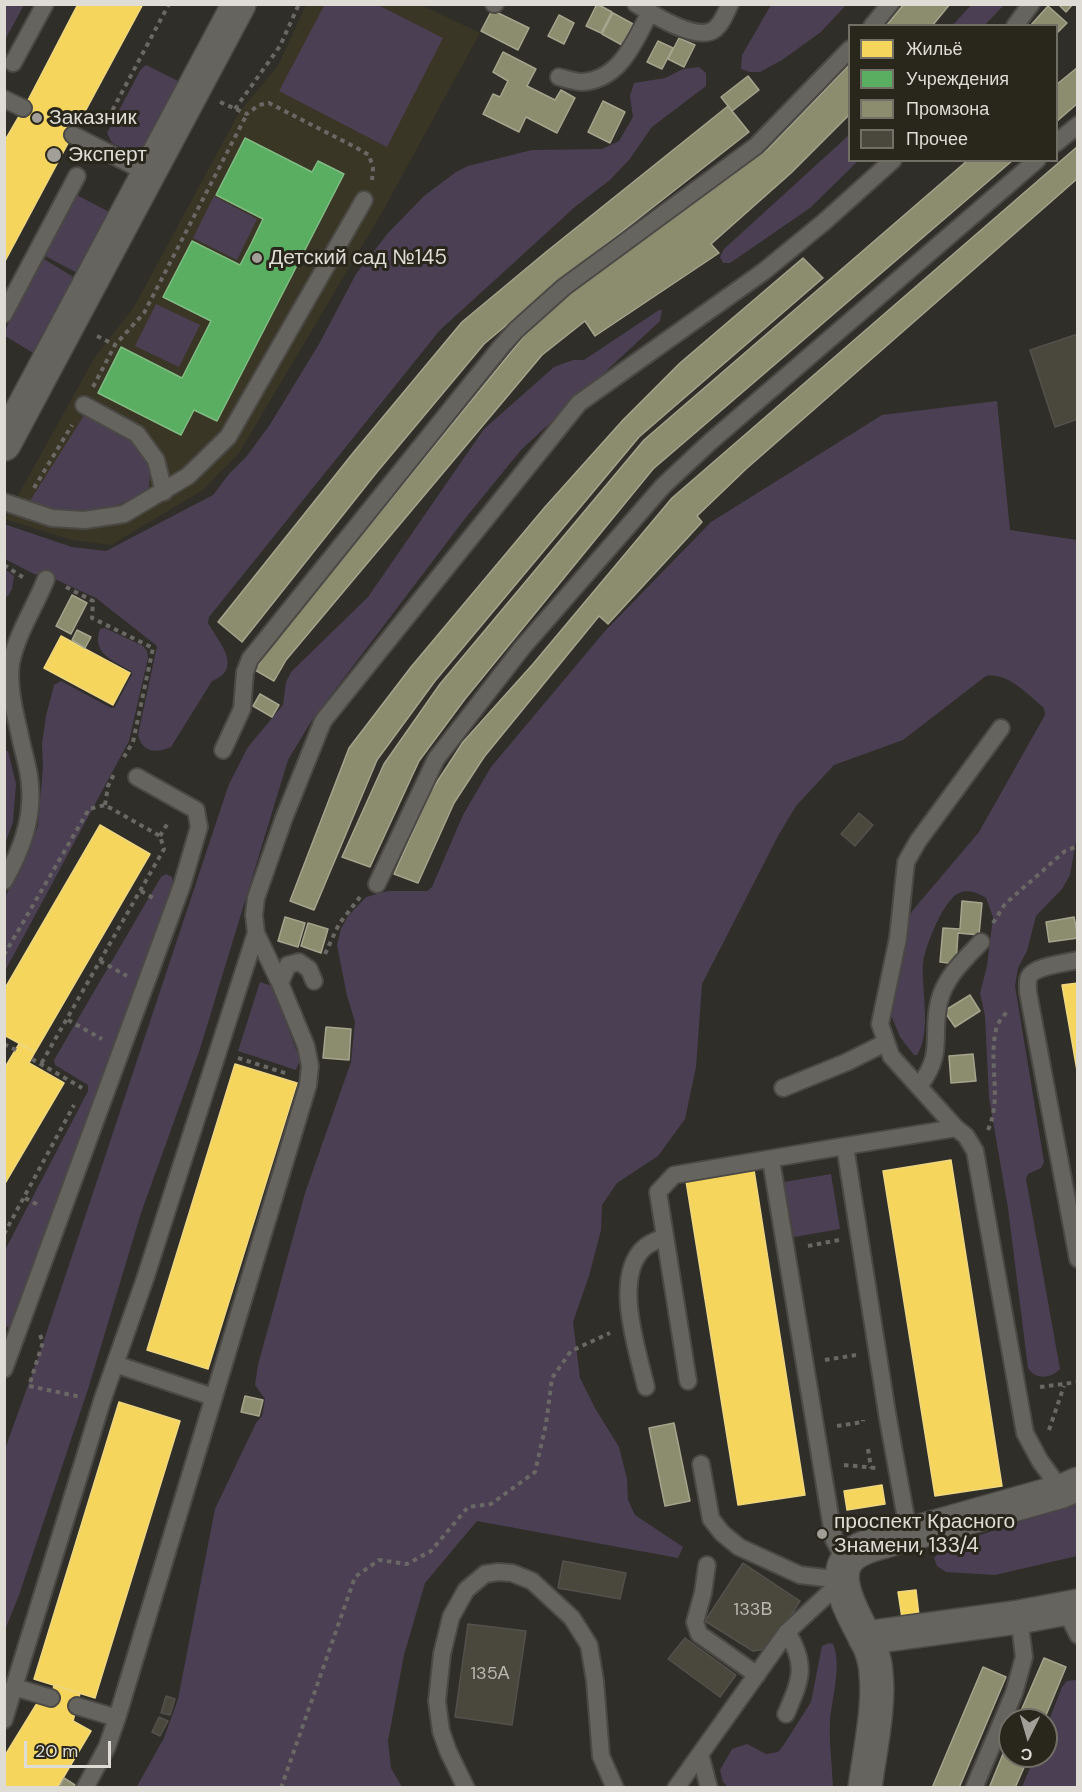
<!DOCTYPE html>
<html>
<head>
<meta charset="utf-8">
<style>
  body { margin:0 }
  #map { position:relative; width:1082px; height:1792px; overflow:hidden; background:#302e28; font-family:"DM Sans",sans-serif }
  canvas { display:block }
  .frame { position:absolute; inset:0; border:6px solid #dedcd5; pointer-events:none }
  .legend { position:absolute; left:848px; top:24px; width:210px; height:138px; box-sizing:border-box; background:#29261c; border:2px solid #716f66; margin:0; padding:8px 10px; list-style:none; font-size:18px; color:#dedcd5 }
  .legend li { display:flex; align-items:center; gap:12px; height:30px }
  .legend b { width:30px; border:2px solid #716f66 }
  .north { position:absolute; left:998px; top:1708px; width:60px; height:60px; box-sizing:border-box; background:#29261c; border:2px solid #716f66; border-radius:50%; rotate:185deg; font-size:16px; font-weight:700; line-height:24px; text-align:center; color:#dedcd5 }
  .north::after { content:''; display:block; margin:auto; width:21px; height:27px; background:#a19f98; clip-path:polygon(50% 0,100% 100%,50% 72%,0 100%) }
  .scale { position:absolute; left:24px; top:1741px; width:87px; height:27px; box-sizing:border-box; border:3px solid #dedcd5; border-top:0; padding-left:8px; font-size:18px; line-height:21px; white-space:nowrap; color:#dedcd5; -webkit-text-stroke:4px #29261c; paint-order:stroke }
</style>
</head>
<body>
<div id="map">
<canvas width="1082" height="1792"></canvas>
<div class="frame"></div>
<ul class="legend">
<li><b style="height:16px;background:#f6d55c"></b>Жильё</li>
<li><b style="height:16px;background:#5aae61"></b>Учреждения</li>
<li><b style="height:16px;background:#8c8c6e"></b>Промзона</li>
<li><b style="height:16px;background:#4a473c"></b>Прочее</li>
</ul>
<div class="north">С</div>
<div class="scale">20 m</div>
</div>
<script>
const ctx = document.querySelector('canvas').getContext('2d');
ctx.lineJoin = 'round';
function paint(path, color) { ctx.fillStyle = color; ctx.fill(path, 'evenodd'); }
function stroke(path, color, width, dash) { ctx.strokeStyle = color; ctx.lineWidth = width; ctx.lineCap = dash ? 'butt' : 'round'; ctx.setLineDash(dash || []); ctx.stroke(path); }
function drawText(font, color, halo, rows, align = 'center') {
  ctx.font = font + ' "DM Sans",sans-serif'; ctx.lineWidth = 6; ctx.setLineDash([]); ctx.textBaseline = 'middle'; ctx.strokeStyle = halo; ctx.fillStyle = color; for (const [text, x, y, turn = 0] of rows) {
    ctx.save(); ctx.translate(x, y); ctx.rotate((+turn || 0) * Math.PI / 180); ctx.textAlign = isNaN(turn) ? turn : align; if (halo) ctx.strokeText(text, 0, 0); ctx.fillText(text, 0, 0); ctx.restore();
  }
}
const built = new Path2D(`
  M306 5H421L480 33 384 209 239 453 203 490 111 545 72 540 5 519 95 357 134 307 240 111 278 66Z`);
const green = new Path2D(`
  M5 4 24 5 5 40 4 5Z
  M325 4 378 5 443 38 387 147 279 91Z
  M771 5V4L846 5 821 32 782 60 760 72H750L741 69 742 55Z
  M971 5V4L1004 5 985 25H953Z
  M146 65 180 82 144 160 112 143 107 133 141 69Z
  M699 67 706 73V86L652 127 629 160 610 180 576 206 440 330 209 617 208 623C219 642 244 669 212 681L171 747C156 754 142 752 138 735L157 646 96 598 48 576 34 574 5 559 4 524 72 547 106 551 213 495 229 474 246 457 269 426 319 344 356 274 388 233 424 196 456 172 468 166 532 150 602 149 619 141 633 117 630 96 634 83 665 78 683 69Z
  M849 135 850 160 858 161 810 208 730 263H723L720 257 724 249Z
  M75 194 117 216 85 277 43 255Z
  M214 196 257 219 237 260 193 238Z
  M44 259 75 278 35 354 5 336V330L42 260Z
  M156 304 200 325 179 367 135 346Z
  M659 310H662L660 321 521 450 467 516 312 720 288 760 199 1052 141 1213 89 1386 19 1595 5 1630 4 1452 41 1349 229 784 248 747 283 705 286 682 291 672 368 597 484 429 554 367 573 360H584Z
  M997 401 1010 530 1077 540V836L1070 875 1062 889 1036 916 1027 951 1018 968 1015 986 1044 1162 1041 1168 1028 1174 1026 1179 1060 1369C1050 1379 1036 1380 1028 1368L1008 1208 989 1098 985 1016 980 993 987 966 993 917 986 898C978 893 969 889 959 893 944 899 925 946 923 963 921 989 932 1032 917 1055H914L900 1037 891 1015 904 925 913 910 979 832 1045 715 1044 708C1028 695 1008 672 986 676L903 740 834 765 796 806 778 836 702 984 696 1067 685 1119 658 1156 617 1183 602 1205 601 1230 589 1276 573 1322 580 1378 595 1408 619 1447 627 1479 628 1500 635 1515 683 1547 678 1558 477 1521 425 1583 404 1655 388 1741 391 1768 402 1787 136 1788 164 1738 178 1699 215 1509 256 1423 262 1416 265 1399 255 1385 258 1365 305 1193 351 1062 355 1022 347 996 337 945 341 929 348 916 366 897 388 891H427L432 887 463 815 491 767 605 631 711 522 882 415Z
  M85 414C117 431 159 447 148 491 120 505 88 520 56 513 47 511 38 507 28 504Z
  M5 569 14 576 12 589 8 596 5 597Z
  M105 628 143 646 147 651 148 658 129 741 5 971V897L25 859 38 826 43 767 42 744 46 716 54 685 61 681 111 708 115 707 132 674 131 671C113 661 91 653 100 629Z
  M5 751H8L16 784 13 822 5 844Z
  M166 874 172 877 173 884 11 1328 5 1326V1250L88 1091V1085L55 1065 54 1060 161 877Z
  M260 982 272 986 300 1060 296 1070 238 1051Z
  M831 1174 840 1229 794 1237 784 1182Z
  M1077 1502V1556L995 1575 946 1572 937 1566 934 1558 945 1547Z
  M829 1643 833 1644C842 1664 832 1699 830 1720 829 1742 832 1765 833 1787H728L723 1782 720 1770 732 1749 747 1744 766 1754 778 1752 783 1746 811 1702 822 1646Z
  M1075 1680 1078 1681 1077 1787H1022L1035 1756H1046V1728L1062 1687 1067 1681Z`);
const homes = new Path2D(`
  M78 4H143L74 132 25 106Z
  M25 106 74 132 4 263V142Z
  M61 636 130 673 113 705 44 668Z
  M100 825 150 854 35 1052 4 1035V990Z
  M1078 983V1076L1062 985Z
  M19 1044 35 1052 29 1063 64 1083 4 1185V1069Z
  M235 1064 297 1083 208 1369 147 1350Z
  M951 1160 1002 1486 935 1496 883 1171Z
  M754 1170 805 1495 738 1505 686 1181Z
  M119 1402 180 1421 95 1698 34 1679Z
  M882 1485 885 1504 847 1510 844 1491Z
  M916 1590 919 1616 902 1618 898 1592Z
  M54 1685 80 1693 73 1721 91 1731 57 1788H4V1757L39 1700 50 1706Z`);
const public = new Path2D(`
  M245 138 312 172 318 161 344 174 217 421 194 410 181 435 98 393 121 347 182 378 211 321 163 297 192 241 240 265 251 244 263 219 216 195Z`);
const industry = new Path2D(`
  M597 4 612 12 601 33 586 26Z
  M904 4H950L932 26H886Z
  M1058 4H1073L1066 12Z
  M1048 6 1067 23 1056 34V26H1030Z
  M492 10 529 28 518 50 481 31Z
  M613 13 633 24 622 45 602 34Z
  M559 15 574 23 564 44 548 36Z
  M679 38 695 45 684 67 668 59Z
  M658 41 673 48 662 69 647 62Z
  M503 52 536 69 527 86 555 100 561 90 575 98 557 133 526 117 519 132 483 114 493 94 500 97 508 81 493 72Z
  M850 64V114L791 173 711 244 719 253 595 336 585 321 542 355 286 660 274 681 255 670 270 647 525 335 567 296 768 149Z
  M1078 67V103L1056 122V85Z
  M748 76 759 90 732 111 721 97Z
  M603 101 625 112 610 143 588 132Z
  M728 106 749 132 565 276 484 344 377 472 242 642 218 622 353 453 462 322 546 252Z
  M1078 146V178L746 469 697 516 702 522 608 624 599 616 484 757 454 803 418 883 394 874 431 791 463 742 533 664 672 498Z
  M968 160H1013L653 469 465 699 419 761 370 867 342 857 384 764 440 684 644 440Z
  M803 258 823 278 639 437 435 681 377 760 314 910 290 901 349 748 411 667 545 507 623 420 680 363Z
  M72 595 87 603 71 634 56 626Z
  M77 630 91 637 85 648 72 640Z
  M260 694 279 705 272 717 253 706Z
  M962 901 982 903 979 935 958 933 956 964 940 962 943 928 960 929Z
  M285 917 305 923 298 947 278 941Z
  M1074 917 1078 938 1049 942 1046 922Z
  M308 923 328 929 321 953 301 946Z
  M970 995 980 1011 955 1027 944 1011Z
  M326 1027 351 1029 349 1060 323 1058Z
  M973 1054 976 1081 951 1083 949 1056Z
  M245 1396 263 1400 259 1416 241 1412Z
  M674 1423 690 1501 665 1506 649 1428Z
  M1044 1658 1066 1667 1044 1720H1017Z
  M983 1667 1006 1677 959 1788H932Z
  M1010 1737V1756H1029L1015 1788H989Z
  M64 1778 75 1785 73 1788H59Z`);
const building = new Path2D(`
  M1078 334V419L1055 427 1030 350Z
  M859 813 873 825 855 846 841 834Z
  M563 1561 626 1573 620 1599 558 1588Z
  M743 1563 800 1601 775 1640 766 1649 753 1651 705 1621Z
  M468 1624 526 1631 512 1725 455 1717Z
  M685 1638 736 1675 720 1697 668 1659Z
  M166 1696 175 1699 170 1715 161 1713Z
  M159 1717 168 1721 160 1736 152 1732Z`);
const path = new Path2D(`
  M220 102 247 114 259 105 269 103 355 147 369 155 373 168 372 180
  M235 109 280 46 299 4
  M104 126 169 4
  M97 336 115 345
  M93 387 115 345 144 313 247 114
  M34 488 72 425
  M4 565 24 578
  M66 587 93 601 92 618 153 648 133 742 124 757
  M105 805 108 786 114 774
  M160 836 169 821
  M141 891 153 898
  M993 923 1005 904 1065 851 1078 846
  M325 954 339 924 360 897
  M4 955 89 809 105 805 160 836 164 849 41 1064
  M100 961 127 976
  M68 1020 102 1039
  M4 1044 16 1050
  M238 1058 288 1074
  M32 1059 82 1088
  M988 1130C1003 1097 987 1060 997 1026 999 1021 1004 1015 1008 1011
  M25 1198 40 1206
  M4 1234 74 1105
  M808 1246 839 1240
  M40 1335 43 1342 29 1386 81 1397
  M825 1360 856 1355
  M1040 1387 1078 1382
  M837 1426 863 1422V1420
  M1049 1430 1064 1386
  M868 1449 871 1468
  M844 1465 876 1468
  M281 1788 355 1577 379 1560 407 1564 431 1551 468 1507 491 1504 535 1472 546 1424 552 1378 571 1351 610 1333`);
const lane = new Path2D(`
  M494 4H495
  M636 4C652 14 698 43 715 29 722 23 726 13 730 4
  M872 26 890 4
  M1015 26 1031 4
  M13 63 45 4
  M559 77C566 79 575 82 582 82 620 80 635 41 650 12
  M4 99 23 108
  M73 135 148 173
  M1056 143 1078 125
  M4 314 77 176
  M84 405 137 434 156 460 164 492
  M4 502 52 518 85 520 124 514 188 476 228 437 364 200
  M223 750 242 709 245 672 250 659 500 348 516 330 564 287 756 146 850 49
  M4 881C21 851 33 820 30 785 29 767 22 749 19 731 14 710 8 686 11 663 17 633 35 607 46 579
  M377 884 436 759 522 648 663 486 710 442 1037 160
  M1078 960C1066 963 1034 966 1029 977 1027 981 1028 988 1028 992L1078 1259
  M280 983 288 965 299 962 309 969 314 981
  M919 1086C945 1053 931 1036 939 1002 945 977 964 960 981 942
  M783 1088 847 1062 885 1043
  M956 1128 891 1056 880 1024 898 938 906 862 918 841 1001 728
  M771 1160 834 1540 846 1562
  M115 1364 213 1397
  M4 1369 182 885 199 827 196 810 137 777
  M688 1381 658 1192 674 1175 845 1146
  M646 1387C638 1352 612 1277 644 1248 649 1243 658 1240 664 1237
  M701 1464 711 1519 722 1533 739 1547 800 1575 843 1580
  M909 1535 888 1419 845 1146 956 1128 966 1136 975 1151 1025 1433 1040 1461 1062 1491
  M707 1565 703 1593 695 1622 699 1634 757 1675
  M1065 1609 1078 1635
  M4 1695 14 1687 102 1401 145 1279 256 933 254 915 256 898 284 818 323 721 579 403 763 272 824 222 893 160
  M77 1706 117 1718
  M786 1714C800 1681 808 1666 787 1632
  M4 1720 14 1687 51 1698
  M700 1754 709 1788
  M85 1788 107 1747 117 1718 308 1085 310 1066 306 1046 280 983 256 933
  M466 1788 448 1751 441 1731 437 1701 442 1654 451 1617 466 1590 485 1574 498 1572 512 1573 532 1581 572 1618 589 1645 595 1681 601 1756 615 1788
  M676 1788 787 1632 843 1580
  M974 1788 1014 1693 1024 1657 1019 1617`);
const street = new Path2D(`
  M4 444 239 4
  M865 1638 1019 1617 1078 1606`);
const secondary = new Path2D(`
  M865 1788C869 1755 880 1706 876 1674 876 1665 873 1655 870 1647 861 1627 832 1585 846 1562 853 1549 872 1545 885 1541L1062 1491 1078 1484`);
const markers = [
  [37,118,6,"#a19f98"],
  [54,155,8,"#a19f98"],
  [257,258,6,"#a19f98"],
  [822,1534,6,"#a19f98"]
];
const numberNames = [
  ["133В",753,1610],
  ["135А",490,1674]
];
const poiNames = [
  ["Заказник",49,118],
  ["Эксперт",68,155],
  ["Детский сад №145",269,258],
  ["проспект Красного",834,1522],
  ["Знамени, 133/4",834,1546]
];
paint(built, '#3a3626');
paint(green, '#4b3f53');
paint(homes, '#f6d55c');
stroke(homes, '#efd780', 1.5);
paint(public, '#5aae61');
stroke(public, '#82bc84', 1.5);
paint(industry, '#8c8c6e');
stroke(industry, '#a5a48d', 1.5);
paint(building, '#4a473c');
stroke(building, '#52514c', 1.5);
stroke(lane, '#4b4945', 20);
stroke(street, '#4b4945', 36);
stroke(secondary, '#4b4945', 36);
stroke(path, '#696864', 4, [4.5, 4.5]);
stroke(lane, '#66645f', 16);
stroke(street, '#66645f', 33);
stroke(secondary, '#66645f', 33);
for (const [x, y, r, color] of markers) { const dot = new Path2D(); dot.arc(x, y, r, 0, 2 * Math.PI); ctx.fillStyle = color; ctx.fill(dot); stroke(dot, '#29261c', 2); }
drawText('18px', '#b9b7af', null, numberNames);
drawText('21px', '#dedcd5', '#29261c', poiNames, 'left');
</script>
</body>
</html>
